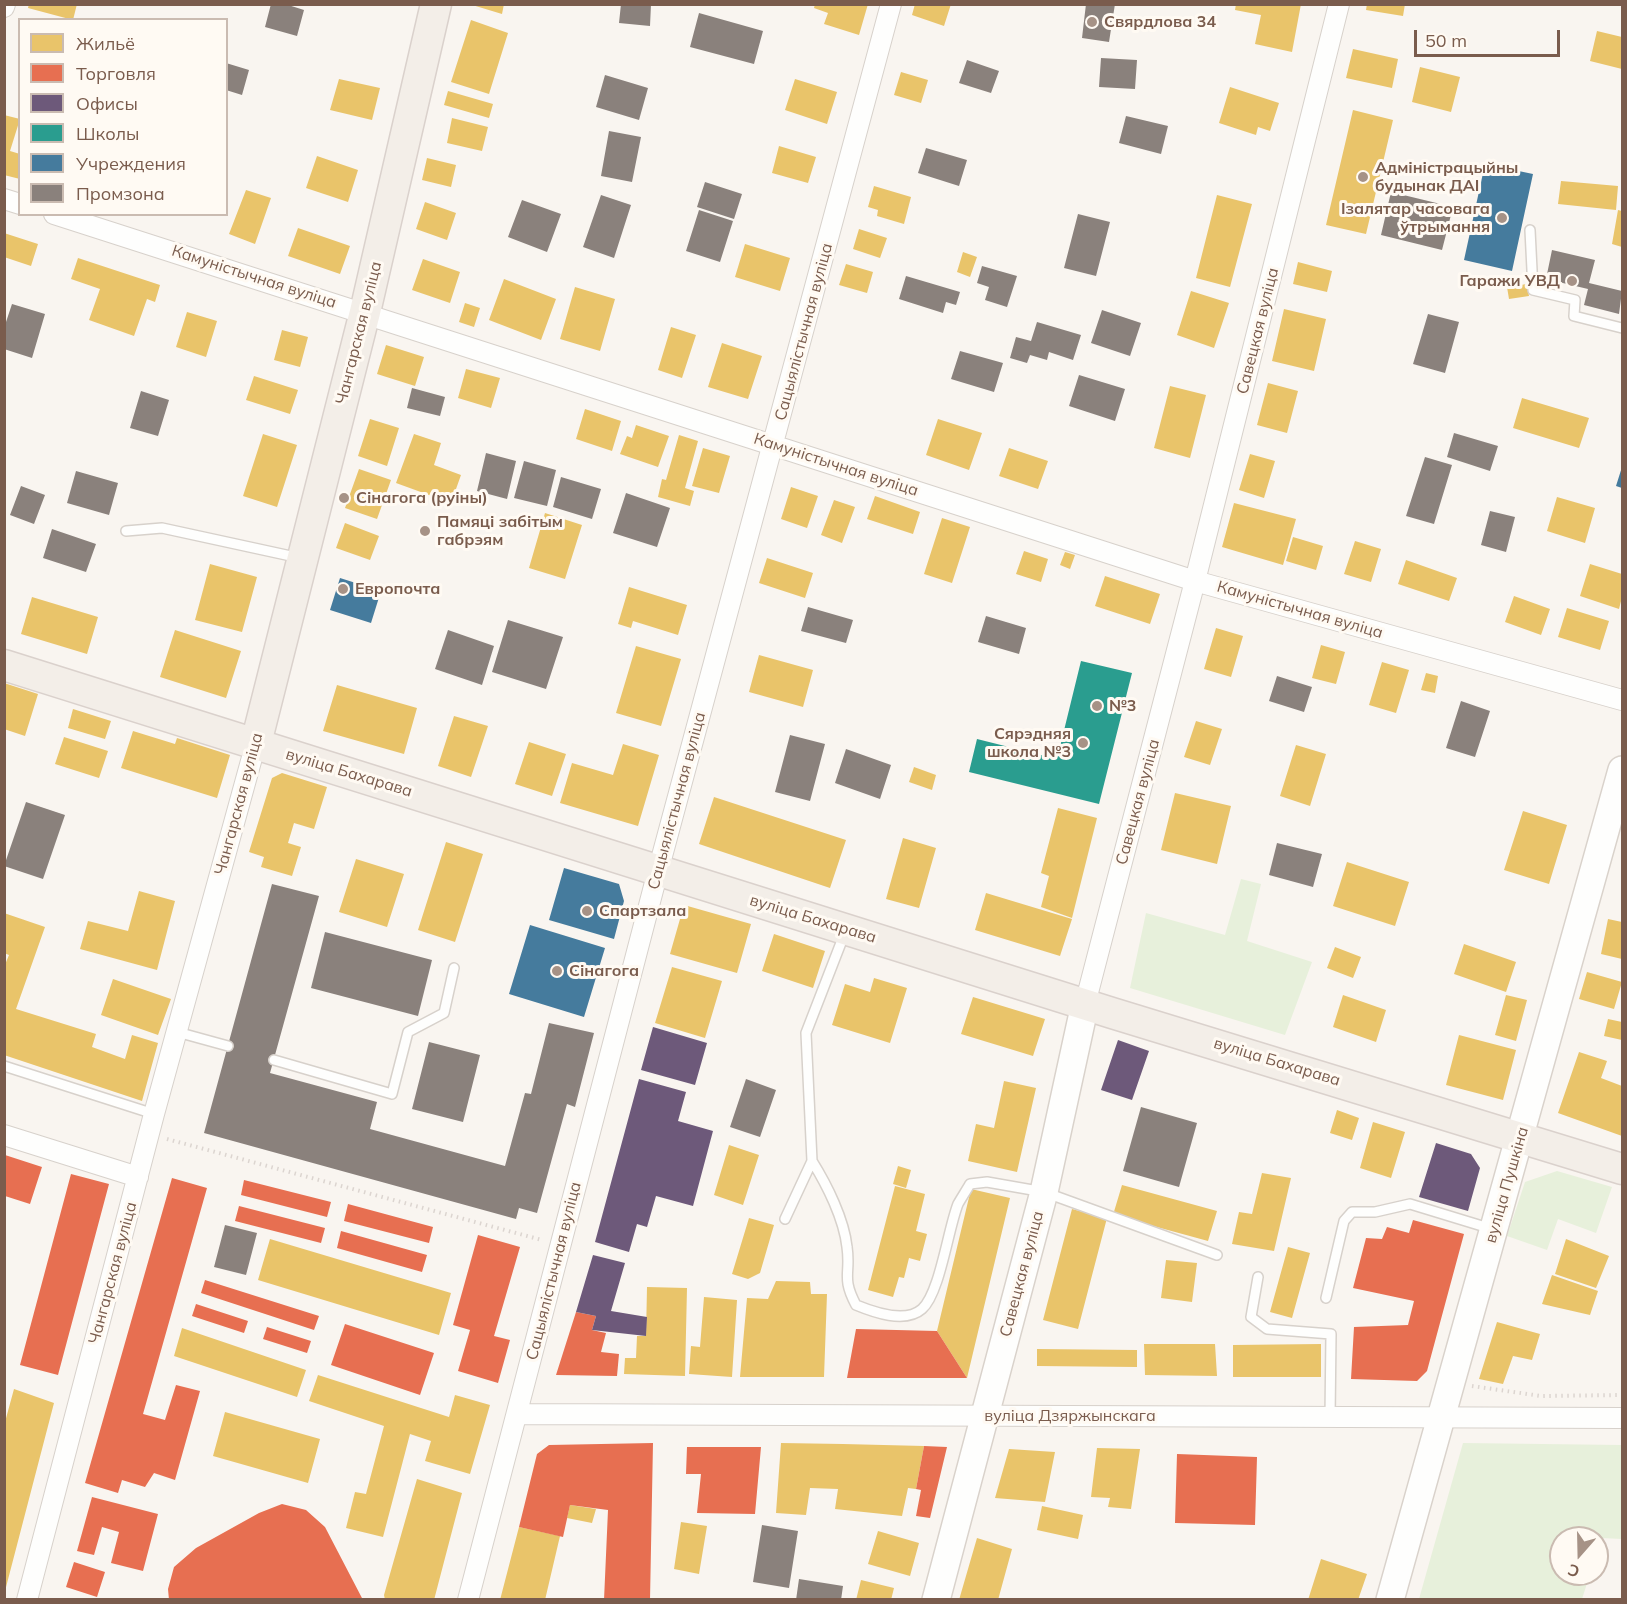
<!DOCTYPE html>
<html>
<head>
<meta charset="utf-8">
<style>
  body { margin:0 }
  #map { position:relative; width:1627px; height:1604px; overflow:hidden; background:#f9f5f0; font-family:Mulish,sans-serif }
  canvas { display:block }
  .frame { position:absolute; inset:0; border:6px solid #7a5c4d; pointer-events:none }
  .legend { position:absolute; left:18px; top:18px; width:210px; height:198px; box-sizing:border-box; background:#fffaf3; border:2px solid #cabbb1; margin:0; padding:8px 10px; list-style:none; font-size:18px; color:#7a5c4d }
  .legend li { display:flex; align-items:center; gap:12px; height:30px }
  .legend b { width:30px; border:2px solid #cabbb1 }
  .north { position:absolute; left:1549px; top:1526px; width:60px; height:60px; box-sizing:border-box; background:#fffaf3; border:2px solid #cabbb1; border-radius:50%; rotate:200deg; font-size:16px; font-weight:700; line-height:24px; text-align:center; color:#7a5c4d }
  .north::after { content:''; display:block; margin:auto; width:21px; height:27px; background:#a69286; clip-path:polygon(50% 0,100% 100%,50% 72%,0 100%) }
  .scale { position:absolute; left:1414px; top:30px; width:146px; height:27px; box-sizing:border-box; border:3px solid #7a5c4d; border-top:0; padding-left:8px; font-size:18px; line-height:21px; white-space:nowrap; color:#7a5c4d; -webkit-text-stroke:4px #fffaf3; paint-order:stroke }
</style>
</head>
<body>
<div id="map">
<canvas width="1627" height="1604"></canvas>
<div class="frame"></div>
<ul class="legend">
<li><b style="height:16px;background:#e9c46a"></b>Жильё</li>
<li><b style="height:16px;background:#e76f51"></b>Торговля</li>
<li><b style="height:16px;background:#6d597a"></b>Офисы</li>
<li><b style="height:16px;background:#2a9d8f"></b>Школы</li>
<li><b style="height:16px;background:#457b9d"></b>Учреждения</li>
<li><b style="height:16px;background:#8a817c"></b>Промзона</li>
</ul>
<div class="north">С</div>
<div class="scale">50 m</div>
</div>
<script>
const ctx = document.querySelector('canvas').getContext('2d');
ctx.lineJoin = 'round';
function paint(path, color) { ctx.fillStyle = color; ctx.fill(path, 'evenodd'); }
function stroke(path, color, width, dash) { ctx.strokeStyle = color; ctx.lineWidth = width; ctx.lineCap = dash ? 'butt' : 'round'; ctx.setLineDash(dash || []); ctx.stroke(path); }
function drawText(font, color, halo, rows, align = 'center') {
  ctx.font = font + ' Mulish,sans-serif'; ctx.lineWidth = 6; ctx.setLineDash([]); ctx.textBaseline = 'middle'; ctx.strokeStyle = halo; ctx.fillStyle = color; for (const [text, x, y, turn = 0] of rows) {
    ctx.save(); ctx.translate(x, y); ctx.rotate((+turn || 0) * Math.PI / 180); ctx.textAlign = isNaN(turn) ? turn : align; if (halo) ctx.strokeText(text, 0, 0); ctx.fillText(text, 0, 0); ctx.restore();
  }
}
const green = new Path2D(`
  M1241 879 1261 884 1247 941 1312 962 1285 1035 1130 988 1146 913 1225 935Z
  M1557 1171 1612 1187 1596 1233 1558 1219 1547 1250 1507 1236 1525 1182Z
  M1463 1443 1622 1445V1539L1601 1538 1597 1550V1538H1561V1574H1590L1582 1599H1419Z`);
const homes = new Path2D(`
  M29 4H77L73 20 28 8Z
  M469 4H504L502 14Z
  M815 4H868L859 35 824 24 828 13 814 8Z
  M915 4H951L944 26 912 15Z
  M1236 4H1301L1292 52 1255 44 1261 15 1235 10Z
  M1367 4H1405L1403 16 1366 10Z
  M471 20 508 33 489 94 451 82Z
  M1597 31 1622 37V69L1590 61Z
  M1353 49 1398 59 1392 88 1346 78Z
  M1420 67 1460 77 1451 112 1412 102Z
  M901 72 928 80 921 103 894 95Z
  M339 79 380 88 372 120 330 110Z
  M795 79 837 92 827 124 785 110Z
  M1230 87 1279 103 1270 131 1258 127 1256 135 1219 123Z
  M448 91 493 104 489 118 444 105Z
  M1353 110 1393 120 1366 234 1326 225Z
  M4 115 20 119 10 151 20 154V179L4 175Z
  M452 118 488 127 482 151 447 143Z
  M779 146 816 157 808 183 772 173Z
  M317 156 358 170 348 202 306 188Z
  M427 158 456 165 451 187 422 180Z
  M1561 181 1618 186 1616 210 1558 204Z
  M874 186 911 197 904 224 877 216 878 210 868 207Z
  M246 190 271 198 255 244 229 234Z
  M1217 195 1252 204 1230 287 1196 278Z
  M425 202 456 213 447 240 416 229Z
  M1618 210 1622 211V247L1612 244Z
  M298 228 350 246 340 274 288 256Z
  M859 229 887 238 880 258 853 249Z
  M4 233 38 244 31 266 4 257Z
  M745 244 790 258 780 291 735 277Z
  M963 252 977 257 970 277 957 272Z
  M78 258 160 285 155 302 147 299 134 336 89 320 100 289 71 279Z
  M423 259 460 272 450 303 412 290Z
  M1298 262 1332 271 1327 292 1293 284Z
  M846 264 873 272 867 293 839 285Z
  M504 279 556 299 541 340 489 320Z
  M1527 284 1529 296 1509 299 1507 287Z
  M575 287 615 299 600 351 560 339Z
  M1191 291 1229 303 1214 348 1177 335Z
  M465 303 480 308 474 327 459 322Z
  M1284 309 1326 319 1314 371 1272 361Z
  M187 312 217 321 206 357 176 347Z
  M671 327 696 335 682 378 658 370Z
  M282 330 308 337 300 367 274 360Z
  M722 343 762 356 748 399 708 387Z
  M386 345 424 357 415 386 377 374Z
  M466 369 500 378 491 408 458 398Z
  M254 376 298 390 290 414 246 400Z
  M1268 383 1298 391 1287 433 1257 425Z
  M1170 386 1206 395 1190 458 1154 448Z
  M1522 398 1589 418 1579 448 1513 428Z
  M585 409 621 421 612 451 576 439Z
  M370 419 399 428 387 466 358 456Z
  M938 419 982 433 969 470 926 455Z
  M636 425 669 436 658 467 620 454 627 436 632 438Z
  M263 434 297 445 277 507 243 496Z
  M414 434 441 443 434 465 461 475 451 503 396 483Z
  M679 435 698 441 685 488 694 491 690 506 658 497 662 479 666 480Z
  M703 448 730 456 719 493 692 486Z
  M1009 448 1048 461 1038 489 999 476Z
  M1250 454 1275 461 1264 498 1239 490Z
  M359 469 391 480 377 519 345 508Z
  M791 487 818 496 807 528 781 519Z
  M875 496 920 512 913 534 867 519Z
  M1557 497 1595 508 1585 543 1547 531Z
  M834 500 855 507 842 543 821 535Z
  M1234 503 1296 519 1283 565 1222 547Z
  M545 513 582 525 565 579 529 568Z
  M942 518 970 527 952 583 924 574Z
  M345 523 379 536 370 560 336 548Z
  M1293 537 1323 546 1316 570 1286 561Z
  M1355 541 1381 549 1371 582 1344 574Z
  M1024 551 1048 559 1041 582 1016 574Z
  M1065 552 1075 555 1070 569 1060 565Z
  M767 558 813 573 805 598 759 583Z
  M1406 560 1457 578 1449 601 1398 584Z
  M210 564 257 577 242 632 195 620Z
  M1590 564 1622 574V597L1619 609 1580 596Z
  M1105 576 1160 594 1150 624 1095 606Z
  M629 587 687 605 678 635 633 621 631 628 618 624Z
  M1514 596 1550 609 1541 635 1505 622Z
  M32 597 98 617 87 654 21 634Z
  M1567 608 1609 621 1600 650 1558 637Z
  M1216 628 1243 636 1231 677 1204 669Z
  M175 630 241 651 226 698 160 677Z
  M1321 645 1345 652 1336 684 1312 678Z
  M636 646 681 659 661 726 616 713Z
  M759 655 813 670 803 707 749 692Z
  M1382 662 1409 670 1396 713 1369 705Z
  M1426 673 1438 676 1435 693 1421 690Z
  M4 683 38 694 25 736 4 729Z
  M337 685 417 708 404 754 323 731Z
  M73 709 111 721 105 739 68 728Z
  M454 716 488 726 471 777 438 766Z
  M1196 721 1222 729 1210 765 1184 757Z
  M133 731 175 744 177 738 230 755 217 798 121 768Z
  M64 737 108 751 99 778 55 764Z
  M529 742 566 754 552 796 515 784Z
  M623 744 659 755 638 826 560 803 572 763 613 775Z
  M1296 745 1326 754 1310 806 1280 796Z
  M914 767 936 775 932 790 909 782Z
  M282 773 327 787 314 829 294 823 288 843 301 847 292 876 261 867 264 857 249 852 272 778Z
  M1175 793 1231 806 1217 864 1161 850Z
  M714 797 846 840 830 888 699 844Z
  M1058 808 1097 818 1072 918 1041 907 1049 876 1041 873Z
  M1523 811 1567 825 1549 884 1504 870Z
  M903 838 936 848 919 908 886 899Z
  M446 842 483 854 455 942 418 930Z
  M356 859 404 874 387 927 339 912Z
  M1347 862 1409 882 1395 926 1333 906Z
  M139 891 175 901 157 970 80 949 88 921 128 931Z
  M986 893 1072 919 1060 956 975 930Z
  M684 905 751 924 737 973 670 954Z
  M4 913 45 927 16 1009 96 1034 92 1047 125 1059 132 1035 158 1043 142 1101 4 1055V967L9 955 4 953Z
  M1608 919 1622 922V959L1601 954Z
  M774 934 825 951 813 988 762 971Z
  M1464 944 1516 962 1506 992 1454 974Z
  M1335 947 1361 957 1353 978 1327 968Z
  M672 967 722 981 705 1038 655 1023Z
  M1587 972 1622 982 1614 1009 1579 999Z
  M874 978 907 988 890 1043 832 1025 845 984 870 992Z
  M113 979 171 999 158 1035 101 1015Z
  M1343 995 1386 1010 1376 1042 1333 1027Z
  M1506 995 1527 1000 1516 1041 1495 1035Z
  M973 997 1045 1019 1033 1056 961 1034Z
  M1608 1019 1622 1022V1040L1604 1036Z
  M1459 1035 1516 1050 1503 1100 1446 1085Z
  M1579 1052 1607 1061 1601 1078 1622 1086V1136L1558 1113Z
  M1004 1081 1036 1088 1017 1172 968 1161 976 1124 994 1128Z
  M1337 1110 1359 1118 1352 1140 1330 1133Z
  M1373 1122 1405 1132 1391 1178 1360 1168Z
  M729 1145 759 1155 743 1205 714 1195Z
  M898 1166 911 1170 906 1188 893 1184Z
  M1262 1173 1291 1178 1274 1251 1232 1244 1239 1212 1252 1214Z
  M1122 1185 1217 1211 1208 1241 1113 1215Z
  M895 1186 925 1194 916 1231 927 1234 920 1261 909 1258 904 1278 899 1277 893 1297 868 1290Z
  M971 1189 1010 1198 967 1378 937 1331Z
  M1072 1209 1107 1218 1078 1329 1043 1320Z
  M749 1218 774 1225 760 1273 748 1279 732 1274Z
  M270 1239 451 1293 439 1335 258 1280Z
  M1566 1239 1609 1256 1596 1288 1555 1274Z
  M1288 1247 1310 1253 1292 1318 1270 1312Z
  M1166 1260 1197 1263 1192 1302 1161 1298Z
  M1552 1275 1598 1291 1590 1315 1542 1304Z
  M776 1281 810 1282 811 1294H827L824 1377H740L747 1298 768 1299Z
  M647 1287 687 1288 685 1376 624 1374 625 1358H636L637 1336H646Z
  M704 1297 737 1300 732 1377 689 1374 691 1346 700 1347Z
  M1497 1322 1540 1334 1532 1360 1513 1356 1503 1384 1479 1379Z
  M182 1328 306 1370 297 1397 174 1356Z
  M1144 1344H1215L1217 1376 1145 1375Z
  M1321 1344V1377H1233V1345Z
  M1037 1349 1137 1350V1367L1037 1366Z
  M318 1375 449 1417 455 1395 490 1405 470 1474 425 1461 431 1441 410 1434 383 1537 346 1528 355 1492 366 1494 384 1426 309 1401Z
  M14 1389 54 1403 5 1591V1422Z
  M225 1412 320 1439 308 1483 213 1456Z
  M781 1443 843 1444 924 1446 916 1489 908 1488 902 1516 835 1509 838 1489 810 1488 806 1515 776 1513Z
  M1097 1448 1140 1449 1131 1509 1108 1507 1110 1498 1091 1497Z
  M1009 1449 1055 1452 1045 1502 995 1498Z
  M417 1479 462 1493 434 1600H385L384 1595Z
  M570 1505 596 1509 592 1523 567 1518Z
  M1042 1506 1083 1515 1078 1539 1037 1530Z
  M681 1522 707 1526 699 1574 674 1569Z
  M519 1527 560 1536 545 1600H500Z
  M878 1531 919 1543 910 1576 868 1564Z
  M977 1538 1012 1549 998 1600H959Z
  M1321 1559 1367 1574 1358 1600H1308Z
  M861 1580 894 1588 891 1600H856Z`);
const shops = new Path2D(`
  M5 1155 42 1167 30 1204 5 1196Z
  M71 1174 109 1184 58 1375 20 1365Z
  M172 1178 207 1188 143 1414 165 1420 176 1385 200 1391 175 1480 154 1473 145 1487 122 1480 118 1493 85 1483Z
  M244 1180 331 1202 327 1217 241 1195Z
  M348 1204 433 1227 429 1243 344 1221Z
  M239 1206 325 1228 321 1243 235 1221Z
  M1413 1220 1464 1234 1427 1371 1417 1381 1351 1379 1354 1327 1408 1325 1414 1301 1353 1288 1366 1238 1382 1239 1387 1227 1409 1233Z
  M341 1231 427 1255 422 1272 337 1248Z
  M478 1235 520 1247 494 1336 510 1340 498 1383 458 1371 470 1330 453 1325Z
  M205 1280 319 1316 314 1330 201 1293Z
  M196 1304 248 1321 244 1333 192 1316Z
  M576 1312 596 1316 592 1330 606 1333 601 1352 619 1354 617 1376 556 1375Z
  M345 1324 434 1353 420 1395 331 1365Z
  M267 1327 311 1341 307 1353 263 1339Z
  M856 1329 937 1331 967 1378H847Z
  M653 1443 650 1600H604L608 1510 570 1505 563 1537 519 1527 537 1454 549 1445Z
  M924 1446 947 1447 930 1518 916 1516 921 1490 916 1489Z
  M687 1447H761L755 1514 697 1513 701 1474H686Z
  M1177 1454 1257 1457 1255 1525 1175 1523Z
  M92 1497 158 1514 143 1571 111 1563 119 1532 102 1527 94 1555 77 1551Z
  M282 1504 306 1510 325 1527 363 1600H169L168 1589 174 1567 196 1548 259 1513Z
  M74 1562 105 1572 97 1597 66 1587Z`);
const offices = new Path2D(`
  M653 1027 707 1043 695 1085 641 1070Z
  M1118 1040 1149 1051 1132 1100 1101 1090Z
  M639 1079 686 1092 678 1121 713 1131 693 1206 656 1196 647 1227 637 1224 629 1252 595 1242Z
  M1436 1143 1471 1154 1480 1168 1468 1211 1419 1197Z
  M593 1255 625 1263 611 1311 647 1317 646 1336 592 1330 596 1316 576 1312Z`);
const schools = new Path2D(`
  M1081 661 1132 673 1099 804 969 772 977 739 1057 759Z`);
const public = new Path2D(`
  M1485 164 1533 174 1512 271 1464 260Z
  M1622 467V488L1616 486Z
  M340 578 381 591 371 623 330 610Z
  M564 868 619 884 624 901 614 939 549 920Z
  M530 925 605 948 584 1017 509 994Z`);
const industry = new Path2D(`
  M271 4H285L304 10 297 36 265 27Z
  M621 4H651L650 26 619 23Z
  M1086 4H1115L1109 42 1082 38Z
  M699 13 763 31 754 64 690 47Z
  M1101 58 1137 60 1135 89 1099 87Z
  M967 60 999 71 991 93 959 83Z
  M226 63 249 70 242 95 226 90Z
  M605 75 648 88 639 120 596 107Z
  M1126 116 1168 126 1161 154 1119 143Z
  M609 131 641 137 632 182 601 176Z
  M926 148 967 160 959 186 918 173Z
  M705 182 742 194 734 219 697 207Z
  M1391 192 1453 207 1442 250 1381 235Z
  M601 195 631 205 614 258 583 247Z
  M522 200 561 214 547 252 508 237Z
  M699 210 733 221 720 262 686 251Z
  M1078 214 1110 222 1096 276 1064 268Z
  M1552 250 1595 260 1589 283 1622 291 1619 314 1584 305 1588 289 1546 279Z
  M982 266 1017 276 1007 307 985 300 989 287 977 283Z
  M906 276 960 292 956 305 946 302 943 313 899 299Z
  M12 304 45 314 32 358 4 349V328Z
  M1102 310 1141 323 1130 356 1091 343Z
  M1428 314 1459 322 1445 373 1413 364Z
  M1037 322 1081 335 1073 360 1049 352 1047 360 1030 355 1027 363 1010 358 1016 337 1031 341Z
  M960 351 1003 363 994 392 951 379Z
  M1079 375 1125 389 1115 421 1069 406Z
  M412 388 445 397 440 416 407 408Z
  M141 391 169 400 158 436 130 428Z
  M1454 433 1498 446 1490 471 1447 457Z
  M486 453 516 461 507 499 477 491Z
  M1425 457 1452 465 1434 524 1406 516Z
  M524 461 556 470 547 506 514 498Z
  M76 471 118 483 109 515 67 503Z
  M561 477 601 489 592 519 553 507Z
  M21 486 45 495 34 524 10 515Z
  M626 493 670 508 657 547 613 533Z
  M1490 511 1515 517 1506 552 1481 545Z
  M52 529 96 544 86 572 43 558Z
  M808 607 853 620 846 643 801 631Z
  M986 616 1026 628 1019 654 978 642Z
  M508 620 563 637 546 689 492 672Z
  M448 630 494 646 482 685 435 669Z
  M1277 676 1312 687 1304 712 1269 701Z
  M1461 701 1490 711 1475 757 1446 748Z
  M790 735 825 744 810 801 775 792Z
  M846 749 891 765 880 799 835 783Z
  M26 802 65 815 43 879 4 866Z
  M1277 843 1322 854 1313 887 1269 875Z
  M272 884 319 896 270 1073 377 1102 370 1129 505 1166 525 1093 531 1094 549 1023 594 1033 575 1107 567 1104 537 1213 519 1208 516 1219 204 1133Z
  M325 932 432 960 418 1016 311 988Z
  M429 1042 480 1055 463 1122 412 1109Z
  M746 1079 776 1090 760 1137 730 1127Z
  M1141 1107 1197 1123 1179 1187 1123 1171Z
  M225 1225 257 1233 246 1275 214 1267Z
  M762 1525 798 1531 789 1588 753 1582Z
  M799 1579 843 1586 841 1600H796Z`);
const path = new Path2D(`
  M167 1139 542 1240
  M1472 1386 1541 1396 1622 1395`);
const lane = new Path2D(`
  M1530 230 1533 290 1575 300 1574 316 1622 328
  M126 531 162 528 300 558
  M177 1032 228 1046
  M274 1060 392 1094 408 1032 444 1013 454 968
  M4 1066 154 1114
  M812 1161C827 1185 844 1219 847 1247 851 1274 841 1277 856 1305 873 1312 905 1324 922 1309 940 1293 948 1229 958 1204 962 1197 966 1191 970 1184L987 1182 1044 1192 1217 1255
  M785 1219 812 1161 806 1033 844 935
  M1258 1277 1251 1317 1267 1329 1331 1334 1330 1418
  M1326 1298 1344 1221 1352 1212H1375L1410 1204 1492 1229`);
const street = new Path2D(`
  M4 7 5 4
  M4 199 20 204
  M54 214 1195 581 1622 700
  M1085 1004 1195 581 1339 4
  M4 1135 138 1177
  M517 1414 1622 1418
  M27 1600 154 1114 256 743
  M468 1600 658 871 891 4`);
const secondary = new Path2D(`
  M936 1600 1044 1192 1085 1004
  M1390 1600 1622 770`);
const primary = new Path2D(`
  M4 665 1112 1013 1622 1169
  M256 743 365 312 436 4`);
const markers = [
  [1092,22,6,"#a69286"],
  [1363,177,6,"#a69286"],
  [1502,218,6,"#a69286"],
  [1572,281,6,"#a69286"],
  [344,498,6,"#a69286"],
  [425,531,6,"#a69286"],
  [343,589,6,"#a69286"],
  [1097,706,6,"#a69286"],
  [1083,743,6,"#a69286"],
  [587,911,6,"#a69286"],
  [557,971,6,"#a69286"]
];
const poiNames = [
  ["Свярдлова 34",1104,22],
  ["Адміністрацыйны",1375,168],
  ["будынак ДАІ",1375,186],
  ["Ізалятар часовага",1490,209,"right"],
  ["ўтрымання",1490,227,"right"],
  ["Гаражи УВД",1560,281,"right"],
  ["Сінагога (руіны)",356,498],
  ["Памяці забітым",437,522],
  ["габрэям",437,540],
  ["Европочта",355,589],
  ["№3",1109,706],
  ["Сярэдняя",1071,734,"right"],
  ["школа №3",1071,752,"right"],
  ["Спартзала",599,911],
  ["Сінагога",569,971]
];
const streetNames = [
  ["Камуністычная вуліца",254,277,18],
  ["Савецкая вуліца",1258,331,-76],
  ["Сацыялістычная вуліца",804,332,-75],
  ["Чангарская вуліца",359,333,-76],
  ["Камуністычная вуліца",836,465,18],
  ["Камуністычная вуліца",1300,610,16],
  ["вуліца Бахарава",349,773,17],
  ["Сацыялістычная вуліца",677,801,-75],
  ["Савецкая вуліца",1138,802,-75],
  ["Чангарская вуліца",239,804,-75],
  ["вуліца Бахарава",813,919,17],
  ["вуліца Бахарава",1277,1062,17],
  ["вуліца Пушкіна",1507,1185,-74],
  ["Сацыялістычная вуліца",554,1271,-76],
  ["Чангарская вуліца",113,1273,-75],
  ["Савецкая вуліца",1022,1274,-75],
  ["вуліца Дзяржынскага",1070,1416]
];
paint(green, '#e7f0db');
paint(homes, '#e9c46a');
paint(shops, '#e76f51');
paint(offices, '#6d597a');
paint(schools, '#2a9d8f');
paint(public, '#457b9d');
paint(industry, '#8a817c');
stroke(lane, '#d7d1cb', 12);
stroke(street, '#d7d1cb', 22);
stroke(secondary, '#d9d2cb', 30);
stroke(primary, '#dad1cc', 33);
stroke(path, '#dcd5d0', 4, [1.5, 4.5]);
stroke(lane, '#fefefd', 9);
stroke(street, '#fefefd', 20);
stroke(secondary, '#fefefd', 27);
stroke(primary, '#f3eee8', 30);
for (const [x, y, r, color] of markers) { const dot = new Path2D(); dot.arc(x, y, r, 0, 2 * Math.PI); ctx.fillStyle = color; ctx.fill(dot); stroke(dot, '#fffaf3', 2); }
drawText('bold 16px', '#7a5c4d', '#fffaf3', poiNames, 'left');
drawText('16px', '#7a5c4d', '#fffaf3', streetNames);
</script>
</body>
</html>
